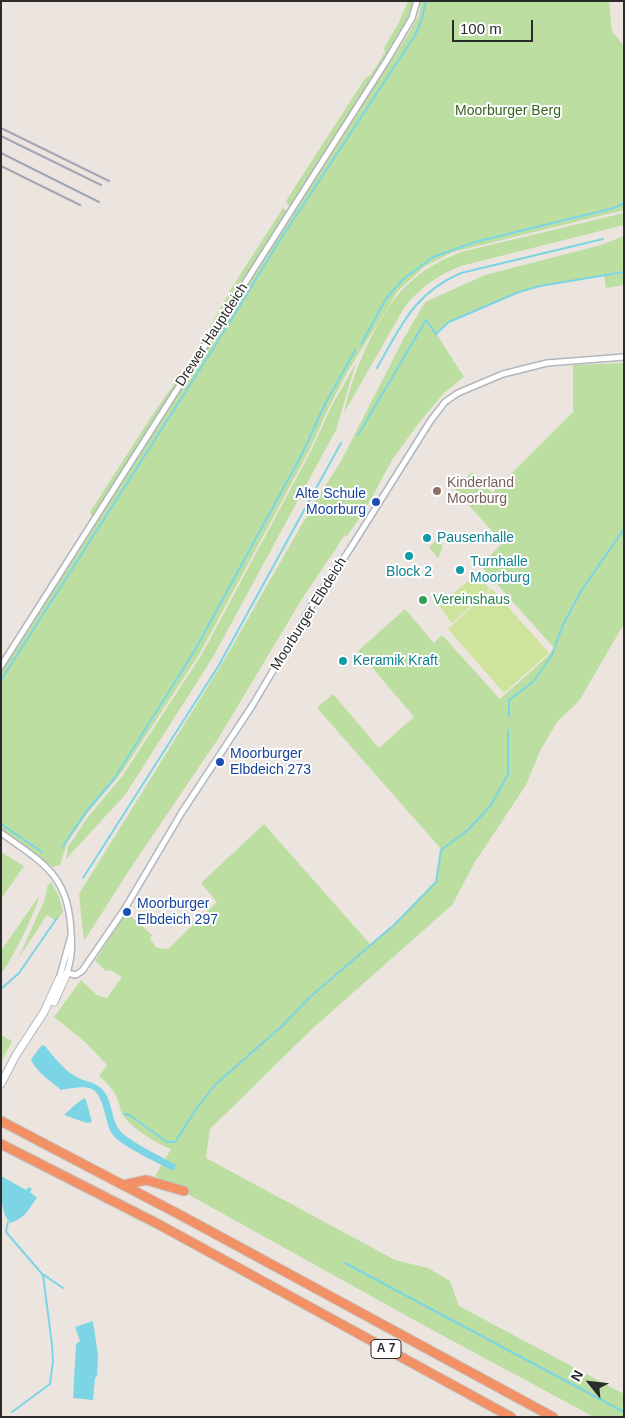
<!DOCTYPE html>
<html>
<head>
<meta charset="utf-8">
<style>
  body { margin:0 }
  #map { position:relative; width:625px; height:1418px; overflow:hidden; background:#ece5df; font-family:Arial,sans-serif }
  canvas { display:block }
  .frame { position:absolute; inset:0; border:2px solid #2b2b2b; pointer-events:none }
  .north { position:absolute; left:565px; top:1358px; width:50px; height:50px; -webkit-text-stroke:4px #fff; paint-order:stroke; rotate:299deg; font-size:14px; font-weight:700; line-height:20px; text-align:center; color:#2b2b2b }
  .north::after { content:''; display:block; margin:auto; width:18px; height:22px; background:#2b2b2b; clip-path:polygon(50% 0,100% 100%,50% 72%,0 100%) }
  .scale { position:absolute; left:452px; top:20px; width:81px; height:22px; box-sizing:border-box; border:2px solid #2b2b2b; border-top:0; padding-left:6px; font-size:15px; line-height:18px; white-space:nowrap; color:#2b2b2b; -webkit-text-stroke:4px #fff; paint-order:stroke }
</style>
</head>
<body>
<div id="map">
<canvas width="625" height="1418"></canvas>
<div class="frame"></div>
<div class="north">N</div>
<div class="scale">100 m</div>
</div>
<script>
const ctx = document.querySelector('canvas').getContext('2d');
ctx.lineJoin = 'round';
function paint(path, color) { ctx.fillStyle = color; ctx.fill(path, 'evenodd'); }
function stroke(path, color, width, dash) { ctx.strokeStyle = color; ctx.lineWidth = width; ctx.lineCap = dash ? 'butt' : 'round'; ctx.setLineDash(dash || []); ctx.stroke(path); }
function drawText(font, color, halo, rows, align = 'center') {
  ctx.font = font + ' Arial,sans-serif'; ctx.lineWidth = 4; ctx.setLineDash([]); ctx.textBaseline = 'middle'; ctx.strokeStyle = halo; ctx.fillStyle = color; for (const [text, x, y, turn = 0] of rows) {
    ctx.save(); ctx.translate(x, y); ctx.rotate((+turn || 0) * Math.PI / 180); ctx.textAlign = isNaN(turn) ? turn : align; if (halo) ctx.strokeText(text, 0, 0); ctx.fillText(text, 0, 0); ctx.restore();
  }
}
const green = new Path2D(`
  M408 1H415L407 23 292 207 289 206 286 201 291 193 366 77 370 76 385 52 384 48 399 22Z
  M421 1H609L612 31 624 46V210L453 252 425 266 398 291 348 371 330 405 310 449 200 653 122 772 89 811 67 843 60 865 53 867 1 829V672L410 31 419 15Z
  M283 208 288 212 93 518 90 512 151 417 179 377 208 331 231 289Z
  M624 213V225L461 266C438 275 419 288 404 308L344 413C352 374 377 314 406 286 423 269 442 259 465 251Z
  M624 236V285L606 288 604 275 540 286 519 292 449 322 436 333 464 377 444 393 418 424 392 460 364 512 347 536 345 535 302 599 218 739 132 866 84 941 79 894 226 657 313 505 341 461 404 338 425 302 485 275 601 245Z
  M356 363 336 430 213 657 125 795 66 859 68 847 88 817 123 775 202 654 311 451 331 407Z
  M624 363V624L579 701 557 722 540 751 526 785 475 862 452 905 311 1030 210 1129 206 1158 395 1260 428 1268 450 1281 459 1306 624 1394V1417H594L425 1326 155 1176 171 1149C158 1145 129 1126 123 1115 120 1111 120 1105 118 1100 114 1090 107 1083 99 1076L107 1065 85 1042 54 1017 81 980 97 995 107 998 122 977 110 970 106 971 95 961 126 912 152 935 150 939 157 948 168 949 217 902 201 883 264 824 370 944 394 924 436 882 441 849 317 708 333 694 379 748 414 717 358 651 405 609 434 643 442 635 500 699 548 656 554 648 480 565 503 543 454 489 472 472 492 493 573 412V365Z
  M440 537 442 548 438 558 429 547Z
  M1 852 24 866 1 899Z
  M51 882 59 896 63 912 56 921 47 915 18 959 45 899 47 887Z
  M39 896C37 909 10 964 1 974V951Z
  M1 1035 12 1041 1 1062Z`);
const pitch = new Path2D(`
  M476 574 490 589 452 623 439 606Z
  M492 589 549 653 504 693 448 629Z`);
const water = new Path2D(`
  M42 1045 45 1046C54 1057 63 1069 75 1076 84 1082 94 1081 102 1089 112 1099 111 1117 118 1128 125 1140 163 1157 176 1165L173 1171C159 1163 122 1147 113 1135 104 1124 105 1091 89 1088 82 1086 68 1089 61 1090 51 1081 35 1071 31 1059Z
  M84 1098 86 1100 92 1122 87 1123 64 1115 75 1105Z
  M1 1176 26 1190 29 1187 32 1189 30 1192 37 1198C27 1210 28 1216 11 1223 0 1215 1 1190 1 1176Z
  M93 1321 98 1356 97 1376 95 1378 93 1400 73 1398 76 1344 80 1341 75 1327Z`);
const stream = new Path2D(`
  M361 344 386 299 403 279 433 257 475 242 614 208 624 203
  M377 368C401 326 414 293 461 273L603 239
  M358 435 426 320 436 334 449 322 519 292 540 286 624 272
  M1 680 218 341 280 240 414 37 421 22 426 1
  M509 717V700L533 682 552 655 562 627 581 591 624 529
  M1 824 42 852
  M63 846 86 812 114 779 195 650 302 454 325 404 356 349
  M83 878 219 665 341 443
  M1 989 19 973 57 918
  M125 1114 131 1116 167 1142H175L197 1108 216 1084 282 1026 310 997 394 925 436 882 441 850 468 830 491 805 508 774V730
  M8 1222 6 1232 43 1275 52 1345 53 1361 50 1384 12 1412
  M345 1263 624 1412
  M44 1275 63 1288`);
const street = new Path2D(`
  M1 666 387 60 412 18 417 1
  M1 833C43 863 69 875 71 932 72 949 72 956 67 973
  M64 976 67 973 76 975 82 971 124 910 182 812 252 706 315 600 350 549 431 420 445 402 458 393 503 374 547 363 624 357
  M59 979 71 936`);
const secondary = new Path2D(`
  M54 1002 67 973
  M1 1084 16 1055 44 1012 59 979`);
const highway = new Path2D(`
  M1 1121 184 1217 553 1417
  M1 1144 158 1224 511 1417
  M123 1185 146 1180 184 1191`);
const rail = new Path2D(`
  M1 128 109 181
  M1 136 101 185
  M1 153 99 202
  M1 166 80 205`);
const markers = [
  [437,491,5,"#8d6e63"],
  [376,502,5,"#1a4fb4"],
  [427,538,5,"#0f9aa8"],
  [409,556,5,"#0f9aa8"],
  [460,570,5,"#0f9aa8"],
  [423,600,5,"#2e9e5b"],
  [343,661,5,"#0f9aa8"],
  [220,762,5,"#1a4fb4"],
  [127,912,5,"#1a4fb4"]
];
const shields = [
  [386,1349,30]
];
const shieldNames = [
  ["A 7",386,1349]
];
const parkNames = [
  ["Moorburger Berg",508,111]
];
const streetNames = [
  ["Drewer Hauptdeich",212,335,-57],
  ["Moorburger Elbdeich",309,614,-58]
];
const educationNames = [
  ["Kinderland",447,483],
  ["Moorburg",447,499]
];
const transitNames = [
  ["Alte Schule",366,494,"right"],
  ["Moorburg",366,510,"right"],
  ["Moorburger",230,754],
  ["Elbdeich 273",230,770],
  ["Moorburger",137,904],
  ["Elbdeich 297",137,920]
];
const cultureNames = [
  ["Pausenhalle",437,538],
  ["Turnhalle",470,562],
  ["Moorburg",470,578],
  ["Block 2",409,572,"center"],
  ["Keramik Kraft",353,661]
];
const leisureNames = [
  ["Vereinshaus",433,600]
];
paint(green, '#bcdea0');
paint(pitch, '#cee49d');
paint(water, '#7bd5e5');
stroke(stream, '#7bd5e5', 2);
stroke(street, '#b2b6bd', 8);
stroke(secondary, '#b2b6bd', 9);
stroke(highway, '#c4c4c4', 11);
stroke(street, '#fff', 5);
stroke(secondary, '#fff', 7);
stroke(highway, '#f19165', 9);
stroke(rail, '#a2a7b4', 2);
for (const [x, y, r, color] of markers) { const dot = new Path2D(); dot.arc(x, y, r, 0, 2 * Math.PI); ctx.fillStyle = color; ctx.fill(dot); stroke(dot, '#fff', 2); }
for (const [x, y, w] of shields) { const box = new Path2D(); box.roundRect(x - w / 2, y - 9.5, w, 19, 4); ctx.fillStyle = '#fff'; ctx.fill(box); stroke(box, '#2b2b2b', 1); }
drawText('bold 12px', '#2b2b2b', null, shieldNames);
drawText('14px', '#366321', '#fff', parkNames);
drawText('14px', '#2b2b2b', '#fff', streetNames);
drawText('14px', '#785e54', '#fff', educationNames, 'left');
drawText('14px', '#164399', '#fff', transitNames, 'left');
drawText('14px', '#0d838f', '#fff', cultureNames, 'left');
drawText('14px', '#27864d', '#fff', leisureNames, 'left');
</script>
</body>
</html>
